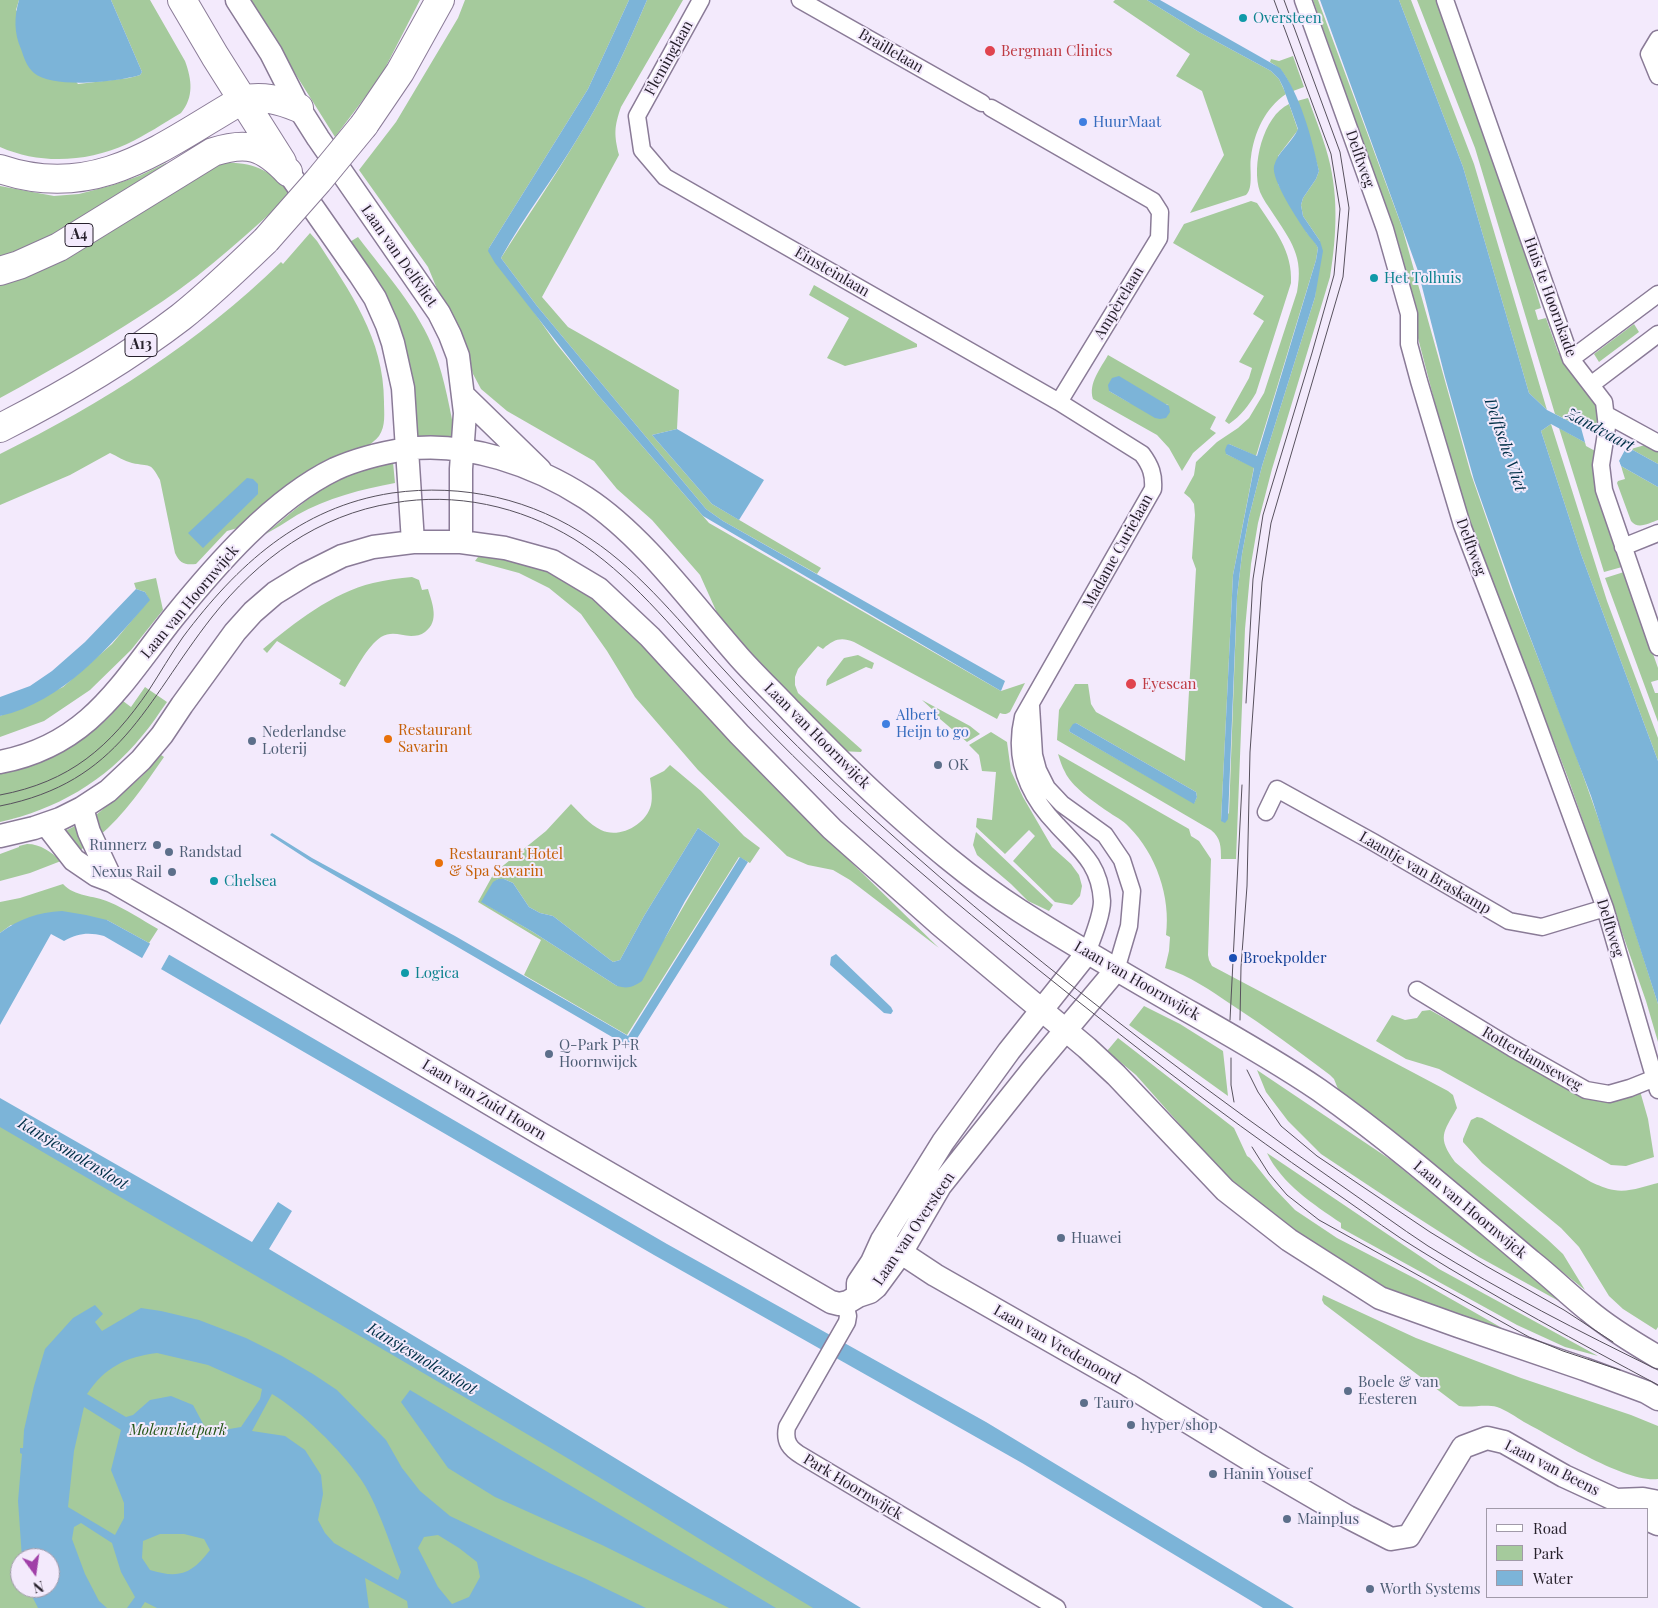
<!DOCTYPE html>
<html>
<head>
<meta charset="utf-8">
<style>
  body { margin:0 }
  #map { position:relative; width:1658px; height:1608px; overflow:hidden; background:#f3eafc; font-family:"Playfair Display",serif }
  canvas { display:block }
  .legend { position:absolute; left:1486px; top:1508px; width:162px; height:90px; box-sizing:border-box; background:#f3eafc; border:1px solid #a19aa9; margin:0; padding:6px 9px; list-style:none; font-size:15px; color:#27212c }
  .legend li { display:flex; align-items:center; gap:10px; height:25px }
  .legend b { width:25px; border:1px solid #a19aa9 }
  .north { position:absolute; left:10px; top:1548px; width:50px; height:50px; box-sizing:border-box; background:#f3eafc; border:1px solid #a19aa9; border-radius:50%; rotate:166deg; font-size:14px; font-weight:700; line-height:20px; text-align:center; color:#27212c }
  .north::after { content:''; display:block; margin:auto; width:18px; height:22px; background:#a040a8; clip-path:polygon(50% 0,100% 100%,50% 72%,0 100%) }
</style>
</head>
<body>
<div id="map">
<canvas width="1658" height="1608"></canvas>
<ul class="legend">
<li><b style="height:6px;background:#fff"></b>Road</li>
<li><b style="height:14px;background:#a5ca9c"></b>Park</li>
<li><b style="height:14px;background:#7cb4d8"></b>Water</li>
</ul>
<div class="north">N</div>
</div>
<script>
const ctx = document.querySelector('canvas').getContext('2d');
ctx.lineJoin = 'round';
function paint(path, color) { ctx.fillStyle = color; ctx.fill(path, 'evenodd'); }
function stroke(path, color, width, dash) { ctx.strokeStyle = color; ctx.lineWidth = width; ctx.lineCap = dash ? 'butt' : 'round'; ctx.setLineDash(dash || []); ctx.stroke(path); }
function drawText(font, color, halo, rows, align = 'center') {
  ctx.font = font + ' "Playfair Display",serif'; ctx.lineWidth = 4; ctx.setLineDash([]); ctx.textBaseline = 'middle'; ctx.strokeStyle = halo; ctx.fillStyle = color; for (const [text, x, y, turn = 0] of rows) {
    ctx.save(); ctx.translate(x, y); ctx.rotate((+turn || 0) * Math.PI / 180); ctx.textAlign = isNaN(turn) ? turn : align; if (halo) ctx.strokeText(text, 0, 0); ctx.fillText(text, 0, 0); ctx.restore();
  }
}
const green = new Path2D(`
  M0 0H19L16 10 78 84 129 78 140 75 142 72 111 0H150L185 61C192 80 194 97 181 113 164 123 146 135 127 144 87 162 41 165 0 147Z
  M249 0H420L381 76 335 137Z
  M465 0H629L588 89 489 248 555 342 598 395 709 523 1001 691 1025 683 1010 712C1007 714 1004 715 1000 713L997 719 854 642C841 637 834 639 823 649L818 646 798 669 795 677V685L798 693 862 750 861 752 839 751 727 635 700 575 652 520 617 489 594 461 507 411 481 389 473 374 462 337 442 301 428 267 359 170 396 122 458 18Z
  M647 0H683L621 107C614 127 614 135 619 155L542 297 568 327 679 390 677 429 652 435 712 504 821 568 817 574 723 521 706 509 537 306 501 258C527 217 554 178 579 136 606 93 627 47 647 0Z
  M1115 0H1147L1199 32 1271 71 1279 79 1286 94C1265 108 1254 133 1251 157 1249 168 1254 188 1246 195L1190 213 1224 155 1202 91 1176 76 1190 54 1113 2Z
  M1313 0H1318L1402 227 1471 474 1511 589 1573 747 1607 843 1658 1004V1042L1646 1001 1568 778 1479 548 1448 453 1418 338 1417 314 1398 242Z
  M1399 0H1411L1474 164 1547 410 1529 393 1463 167Z
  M1417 0H1437L1515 220 1541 308 1535 310 1538 320 1546 318 1558 352 1595 401C1601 413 1600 423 1598 436L1555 414 1475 148Z
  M1293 56 1304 87 1293 91C1287 78 1283 69 1270 62L1271 59 1279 61Z
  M1308 98C1314 115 1321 132 1326 149 1339 191 1337 234 1330 277L1272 469 1258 523 1251 564 1245 629 1236 859H1221C1221 847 1221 838 1211 830L1057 740 1059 710 1075 684H1088L1091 704 1096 712 1185 761 1196 569 1192 558 1195 515 1194 504 1190 498 1184 493 1194 475 1196 462 1217 442 1238 428 1249 418 1264 393 1297 292C1304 256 1291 241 1272 212 1268 206 1263 199 1260 192 1251 166 1263 116 1289 104L1298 130 1278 156V184L1307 233 1315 242 1318 248 1316 260 1256 456 1229 444 1226 454 1254 467 1233 575 1221 821 1229 813 1237 596 1242 554 1249 517 1262 466 1315 297 1320 241 1303 216 1301 205 1303 198 1316 179 1319 171 1306 125 1297 101ZM1076 723 1196 792 1197 797 1194 803 1070 732 1069 730Z
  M166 163V164L39 244 0 259V186L54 196 79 194 113 185 139 176Z
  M219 163C253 161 269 169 292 194 250 231 209 270 163 301 111 336 55 368 0 398V284L14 280Z
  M1251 201 1257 203C1274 229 1293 251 1291 283L1256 393C1249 405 1241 416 1229 424L1225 421 1249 378 1252 368 1239 362 1264 321 1253 314 1264 296 1173 243 1184 224Z
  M310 233 317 241C350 292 384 338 384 402 384 413 386 426 379 436 376 440 369 445 365 448L245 526 227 531 196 564C185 565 180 564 175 553L160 480C150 461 150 467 132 463 124 461 117 456 110 453L70 475 0 505V454C103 403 198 343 281 262L283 264Z
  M358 237C385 273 419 309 435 353 445 380 450 410 456 439L415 442 348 243Z
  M814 285 917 344V347L845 366 827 358 849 318 809 295Z
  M1634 324 1639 332 1599 362 1594 354Z
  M1108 355 1216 417 1210 429 1216 433 1193 453 1182 471 1169 448 1157 435 1093 399C1088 383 1101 368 1108 355ZM1109 391 1169 405 1130 403Z
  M1551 424 1607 601 1658 738V761L1581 554 1541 431Z
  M1559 428 1595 448 1594 455 1599 502 1622 567 1604 572Z
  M1645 445 1658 452V464L1631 449Z
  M393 462 395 483C362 489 327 498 297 515 286 522 275 529 264 535 287 517 309 495 335 482 353 472 374 467 393 462Z
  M1621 466 1658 487V520C1649 523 1638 530 1631 521L1617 483 1618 481 1625 479Z
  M491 553 542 566 578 583 622 622 679 687 771 784 939 948 850 880 833 870 808 865 787 856 698 770 635 697 607 651 581 614 549 588 519 573 475 561 478 557Z
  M1624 572 1658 668V680L1651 682 1655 693H1658V722L1605 578Z
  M412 577 419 580 422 590 428 589C432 603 440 621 425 632 421 635 416 636 411 636 400 635 391 631 381 637 367 646 354 673 345 687L339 684 341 680 277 641 267 653 263 649C295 622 332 593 373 583 386 580 399 578 412 577Z
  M156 578 163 610 131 650 90 690 44 721 0 737V716L63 687 112 644 149 600 145 592 136 589 134 583Z
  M858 655 874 663 872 669 866 667 826 686 827 680 844 658Z
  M145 687 167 702C159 713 151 726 142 736 106 781 55 810 0 822V774C50 763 91 741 123 701L131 707Z
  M922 700 970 726 980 734 967 742 933 713 934 711Z
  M991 732 1007 742 1011 771 1023 797 1052 847 1071 864 1079 875 1082 886 1080 896 1072 905 1055 902 1013 861 1035 836 1029 830 1005 854 976 827 977 818 992 820 996 772 982 771 979 755 969 745Z
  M1058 754 1189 829 1191 836 1199 841 1211 859 1208 955 1209 960 1212 966 1448 1091 1453 1095 1457 1108C1443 1133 1437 1137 1455 1162L1547 1239 1563 1254 1585 1290 1340 1094 1334 1079 1330 1075C1298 1051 1266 1027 1232 1005 1210 990 1190 976 1165 968L1169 951 1170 937 1166 935C1171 897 1156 854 1129 827 1123 820 1114 816 1107 811 1094 802 1071 786 1065 772 1062 767 1060 760 1058 754Z
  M161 755 164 757C144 786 125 814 98 837L94 820 96 815 142 776Z
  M670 765 701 791 744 836 760 848 750 863 739 857 627 1035 524 975 541 940 478 902 494 873 546 831 571 804C580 813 589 824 601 830 619 839 646 825 651 805 653 797 651 786 650 778L664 771ZM698 828 720 844 665 938 617 986 533 932 482 902 498 879H504L513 883 529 907 540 913 553 916 613 962 620 960 644 916Z
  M75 826 85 847 75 853 61 833Z
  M976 832 1053 905 1049 911 1028 901 1011 884 977 855 973 845Z
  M27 844C41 844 51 852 61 861L30 873 0 881V854L19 847V846Z
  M63 884C75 897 93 895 109 902 126 909 142 920 158 929L149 943 107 920 11 925 0 933V902L20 898Z
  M1144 1006 1180 1024 1223 1051 1228 1096 1129 1025Z
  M1430 1010 1583 1096 1640 1091 1648 1119 1654 1157 1626 1166 1611 1165 1439 1069 1406 1059 1376 1041 1392 1015 1405 1020 1417 1018 1422 1011Z
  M1118 1038 1234 1128 1247 1156 1250 1158 1274 1188 1295 1210 1337 1238 1416 1279 1523 1340 1517 1341 1366 1280 1257 1205 1221 1171 1136 1075 1107 1051Z
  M1257 1070 1391 1160 1575 1310 1479 1257 1404 1209 1321 1154 1288 1121 1266 1092Z
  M0 1117 833 1608H0ZM20 1558H50V1588H20Z
  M1477 1117 1482 1118 1591 1182C1598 1185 1606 1189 1614 1190 1628 1193 1645 1186 1658 1183V1327L1656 1330 1623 1309 1609 1296 1579 1247 1561 1228 1482 1163 1463 1142V1139L1471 1120Z
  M1267 1153 1439 1269 1598 1356 1565 1347 1517 1325 1341 1228V1223C1313 1204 1282 1184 1267 1153Z
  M1323 1295 1416 1338 1521 1378 1631 1415 1658 1426V1479C1625 1483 1555 1438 1524 1422 1516 1417 1506 1410 1497 1407 1484 1404 1472 1408 1459 1406L1324 1304 1322 1300Z`);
const water = new Path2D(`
  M19 0H111L142 72 140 75C117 82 53 89 34 73 27 67 24 58 21 49 14 33 14 17 19 0Z
  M629 0H647C627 47 606 93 579 136 554 178 524 216 501 258L537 306 706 509 723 521 1005 681 1001 691 703 516 598 395 495 263 488 251 489 248 588 89Z
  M1147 0H1160L1280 68C1300 94 1312 138 1319 171L1316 179 1303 198 1301 205 1303 216 1320 241 1323 251 1315 297 1262 466 1249 517 1242 554 1237 596 1228 819 1225 823 1221 821 1233 575 1254 468 1226 454 1225 450 1227 445 1229 444 1257 456 1316 260 1318 248C1315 242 1310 238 1306 232 1298 220 1271 180 1274 166 1278 151 1292 143 1298 129L1283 87 1279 79 1271 71 1199 32Z
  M1320 0H1399L1463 167 1529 393 1547 410 1625 450 1631 449 1658 464V487L1621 466 1619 461 1551 424 1541 431 1581 554 1658 761V1004L1591 796 1522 616 1474 480 1445 377 1418 271Z
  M1119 376 1169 406 1170 412 1166 418 1160 419 1155 418 1109 391 1108 385 1112 378Z
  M677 429 764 480 739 520 712 504 652 435Z
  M247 478 253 479 258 484V494L203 548 188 533Z
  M136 589 145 592 150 600C109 647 63 702 0 716V697L30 686 52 671 85 642Z
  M1076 723 1196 792 1197 797 1194 804 1070 732 1069 730 1073 724Z
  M698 828 720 844 685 901 642 981C633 987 628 989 617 986L533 932 481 902 493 882 498 879H504L513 883 529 907 540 913 553 916 613 962 620 960 644 916Z
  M272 833 312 858 455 936 628 1036 740 857 748 862 631 1048 310 861 270 835Z
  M62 911 86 915 107 920 149 943 667 1244 986 1422 1294 1608H1263L1022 1463 654 1255 104 936C89 932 78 933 64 941L51 934 0 1025V933C19 919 38 912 62 911Z
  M836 954 891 1007 893 1011 891 1014 884 1013 830 965 831 957Z
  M0 1098 252 1242 278 1202 292 1211 269 1249 469 1369 861 1608H813C721 1553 630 1495 537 1440 359 1334 179 1232 0 1127Z
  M95 1305 103 1314 95 1322 102 1331 141 1308 161 1311 199 1320 246 1338 282 1356 313 1374 337 1390 386 1440 402 1468 420 1491 450 1516 538 1558 584 1578 646 1608H408L407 1601 365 1578 369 1608H157L145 1602 141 1608H127L135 1597 121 1572 112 1543 81 1523 74 1527 72 1539 85 1574 99 1601 107 1608H38L28 1588H50V1558H22L18 1501 22 1454 20 1453V1448H23L24 1430 34 1386 45 1349 73 1318ZM157 1353 208 1365 262 1389 260 1399 241 1427 212 1432 207 1431 193 1405 171 1396 150 1400 133 1415 126 1417 87 1394C105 1367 126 1357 157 1353ZM272 1394C302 1412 340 1449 360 1478 377 1502 390 1544 401 1572L398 1580 334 1543 325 1533 318 1520 323 1494 321 1475 305 1450 285 1436 252 1431ZM84 1407 121 1430 111 1470 124 1503V1518L115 1535 68 1507 74 1451ZM160 1534H184L204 1539 210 1550C192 1574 179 1579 150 1570L142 1558 143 1541ZM438 1535 459 1548 477 1562 480 1577 469 1597 452 1604 438 1587 418 1548 424 1537Z
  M410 1390 776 1608H729L602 1545 495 1497 448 1468 401 1402Z`);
const pier = new Path2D(`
  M1580 424 1625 447 1631 446 1634 448 1625 450 1619 461 1622 470 1619 468 1617 463 1586 446Z
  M151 942 170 953 160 971 141 960Z`);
const street = new Path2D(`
  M701 0 637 116 642 150 665 177 1059 402 1142 454C1151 466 1154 475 1153 489L1023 717C1013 759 1028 795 1057 825 1080 850 1100 864 1102 901 1102 916 1092 939 1087 953
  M800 0 982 103
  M1303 0 1385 229 1409 314V344L1419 381 1462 525 1524 687 1605 908 1658 1090
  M1445 0 1571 359 1604 402 1607 427 1601 465 1604 490 1658 647
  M1658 39 1649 54 1658 76
  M991 108 1153 201 1160 212 1159 238 1059 402
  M1571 359 1658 294
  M1592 384 1658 334
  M1607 415 1658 443
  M1623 547 1658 533
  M1031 706 1034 755 1038 770 1047 788 1062 804 1105 835 1122 860 1132 891 1129 926 1116 970
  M1266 812 1277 789 1373 842 1509 921 1542 927 1605 908
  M1417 990 1512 1048 1586 1090 1609 1094 1630 1088 1655 1078
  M845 1303 848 1316 847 1322 787 1427C784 1442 790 1449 802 1456L1057 1608`);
const secondary = new Path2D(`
  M237 0 271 53 299 108 318 138 439 313 450 335 458 356 465 413 461 469V542
  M288 172 360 275 375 298 387 325 393 343 403 388 413 542
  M464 396 540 470
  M0 762C89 745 121 684 173 618 216 565 273 499 335 469 357 459 382 453 406 449 467 441 535 465 586 498 644 536 693 605 739 657 755 675 773 692 790 710 820 741 849 771 880 799 924 839 970 879 1020 911 1070 943 1122 973 1174 1003 1223 1031 1272 1058 1319 1090 1393 1142 1462 1203 1532 1262 1551 1277 1569 1295 1588 1310 1609 1328 1634 1343 1658 1357
  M82 808 89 832 112 881
  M46 824 74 860 96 875 112 881 176 918 541 1134 831 1302 839 1304 848 1302 858 1296 870 1292 876 1287 901 1253 940 1186 1033 1069 1116 970
  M0 836 34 828 60 819 82 808 108 791 141 760 162 735 182 705 235 632 253 612 275 593 306 574 342 556 373 547 413 542H461L505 548 552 561 599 589 650 637 739 734 832 829 939 924 1087 1048 1116 1075 1225 1190 1289 1240 1380 1298 1458 1326 1584 1369 1646 1392 1658 1399
  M882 1240 935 1275 1128 1385 1257 1464 1348 1517 1391 1539 1409 1536 1463 1447 1487 1438 1504 1442 1564 1476 1616 1500 1628 1509
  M858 1296V1283L872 1262 882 1240 943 1142 1009 1051 1087 953
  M1616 1500 1643 1499 1658 1502
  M1647 1519 1658 1524`);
const highway = new Path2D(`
  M182 0 215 56 282 162
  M364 125 400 72 440 0
  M0 169C97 202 162 146 242 100 262 95 280 100 299 108
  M0 271 19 265 59 247 213 152C248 141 263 146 288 172
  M0 428C63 396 125 360 181 317 211 293 239 266 266 240`);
const tram = new Path2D(`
  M1246 703 1253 579 1263 515 1312 353 1334 275 1340 209 1331 154 1274 0
  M0 795C70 782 110 747 149 690 160 673 171 654 183 637 237 565 300 507 392 493 463 483 533 499 591 539 643 574 682 625 725 671 772 723 822 771 873 818 961 898 1054 973 1148 1045 1211 1093 1276 1140 1342 1186 1371 1206 1399 1227 1428 1246 1502 1292 1580 1332 1658 1370
  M0 806C121 782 144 704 212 617 258 559 318 515 393 503 455 492 520 506 574 539 630 574 672 628 716 676 766 730 818 782 873 831 959 907 1049 979 1140 1050 1206 1102 1274 1151 1343 1198 1369 1216 1394 1235 1421 1251 1498 1299 1578 1342 1658 1385
  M1230 1020 1242 785
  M1240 1020 1241 967 1247 886 1250 752 1262 582 1271 523 1343 277 1349 208 1340 152 1284 0
  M1231 1058V1085L1234 1102
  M1247 1070 1258 1092 1281 1126 1317 1156 1430 1232 1486 1266 1564 1310 1613 1342
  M1252 1147 1269 1174 1287 1195 1319 1220 1529 1337 1563 1351 1620 1370`);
const highwayBridge = new Path2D(`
  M266 240 318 181 364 125`);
const markers = [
  [1243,18,5,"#0f9aa8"],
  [990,51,6,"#e0444e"],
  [1083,122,5,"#3f7fe0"],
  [1374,278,5,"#0f9aa8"],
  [1131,684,6,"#e0444e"],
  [886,724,5,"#3f7fe0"],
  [388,739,5,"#e8710a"],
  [252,741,5,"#5c6f8a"],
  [938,765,5,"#5c6f8a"],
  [157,845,5,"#5c6f8a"],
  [169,852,5,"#5c6f8a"],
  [439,863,5,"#e8710a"],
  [172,872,5,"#5c6f8a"],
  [214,881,5,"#0f9aa8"],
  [1233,958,5,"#1a4fb4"],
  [405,973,5,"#0f9aa8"],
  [549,1054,5,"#5c6f8a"],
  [1061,1238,5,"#5c6f8a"],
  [1348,1391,5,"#5c6f8a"],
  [1084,1403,5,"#5c6f8a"],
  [1131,1425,5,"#5c6f8a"],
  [1213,1474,5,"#5c6f8a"],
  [1287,1519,5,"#5c6f8a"],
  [1370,1589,5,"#5c6f8a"]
];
const shields = [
  [79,235,28],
  [141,345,32]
];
const shieldNames = [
  ["A4",79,235],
  ["A13",141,345]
];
const cultureNames = [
  ["Oversteen",1253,18],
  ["Het Tolhuis",1384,278],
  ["Chelsea",224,881],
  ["Logica",415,973]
];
const streetNames = [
  ["Braillelaan",891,51,30],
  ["Fleminglaan",669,58,-61],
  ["Delftweg",1360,159,71],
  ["Laan van Delfvliet",399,256,55],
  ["Einsteinlaan",832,272,30],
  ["Huis te Hoornkade",1550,297,70],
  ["Ampèrelaan",1119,303,-59],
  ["Delftweg",1471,547,70],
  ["Madame Curielaan",1118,551,-61],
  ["Laan van Hoornwijck",190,602,-50],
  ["Laan van Hoornwijck",817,736,45],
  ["Laantje van Braskamp",1425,873,30],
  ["Delftweg",1610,928,73],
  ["Laan van Hoornwijck",1137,981,30],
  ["Rotterdamseweg",1532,1059,30],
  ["Laan van Zuid Hoorn",484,1100,31],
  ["Laan van Hoornwijck",1470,1210,40],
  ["Laan van Oversteen",914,1229,-56],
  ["Laan van Vredenoord",1057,1345,30],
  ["Laan van Beens",1552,1468,27],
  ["Park Hoornwijck",853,1487,31]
];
const healthNames = [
  ["Bergman Clinics",1001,51],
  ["Eyescan",1142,684]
];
const shopNames = [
  ["HuurMaat",1093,122],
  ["Albert",896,715],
  ["Heijn to go",896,732]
];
const foodNames = [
  ["Restaurant",398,730],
  ["Savarin",398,747],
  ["Restaurant Hotel",449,854],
  ["& Spa Savarin",449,871]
];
const serviceNames = [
  ["Nederlandse",262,732],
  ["Loterij",262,749],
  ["OK",948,765],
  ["Runnerz",147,845,"right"],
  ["Randstad",179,852],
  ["Nexus Rail",162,872,"right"],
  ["Q-Park P+R",559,1045],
  ["Hoornwijck",559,1062],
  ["Huawei",1071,1238],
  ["Boele & van",1358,1382],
  ["Eesteren",1358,1399],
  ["Tauro",1094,1403],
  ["hyper/shop",1141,1425],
  ["Hanin Yousef",1223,1474],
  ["Mainplus",1297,1519],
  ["Worth Systems",1380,1589]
];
const transitNames = [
  ["Broekpolder",1243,958]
];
const parkNames = [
  ["Molenvlietpark",178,1430]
];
const waterNames = [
  ["Zandvaart",1600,430,28],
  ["Delftsche Vliet",1505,445,71],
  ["Kansjesmolensloot",73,1154,31],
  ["Kansjesmolensloot",422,1359,31]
];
paint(green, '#a5ca9c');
paint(water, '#7cb4d8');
paint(pier, '#f3eafc');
stroke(street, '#8a7b97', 19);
stroke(secondary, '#8a7b97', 25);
stroke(highway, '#8a7b97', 30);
stroke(street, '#fff', 16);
stroke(secondary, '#fff', 22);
stroke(highway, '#fff', 28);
stroke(tram, '#57515d', 1);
stroke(highwayBridge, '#8a7b97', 30, []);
stroke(highwayBridge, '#fff', 28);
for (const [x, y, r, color] of markers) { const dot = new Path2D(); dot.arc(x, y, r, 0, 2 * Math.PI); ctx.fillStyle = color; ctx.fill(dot); stroke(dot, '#f3eafc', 2); }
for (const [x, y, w] of shields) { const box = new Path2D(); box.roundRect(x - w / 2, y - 11.5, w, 23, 4); ctx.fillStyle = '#f3eafc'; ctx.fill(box); stroke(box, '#27212c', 1); }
drawText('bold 14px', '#27212c', null, shieldNames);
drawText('15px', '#0d838f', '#f3eafc', cultureNames, 'left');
drawText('15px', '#27212c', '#f3eafc', streetNames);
drawText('15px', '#be3a42', '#f3eafc', healthNames, 'left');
drawText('15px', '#366cbe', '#f3eafc', shopNames, 'left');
drawText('15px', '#c56008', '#f3eafc', foodNames, 'left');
drawText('15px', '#4e5e75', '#f3eafc', serviceNames, 'left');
drawText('15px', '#164399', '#f3eafc', transitNames, 'left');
drawText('italic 15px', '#245616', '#f3eafc', parkNames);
drawText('italic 16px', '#003048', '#f3eafc', waterNames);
</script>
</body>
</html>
